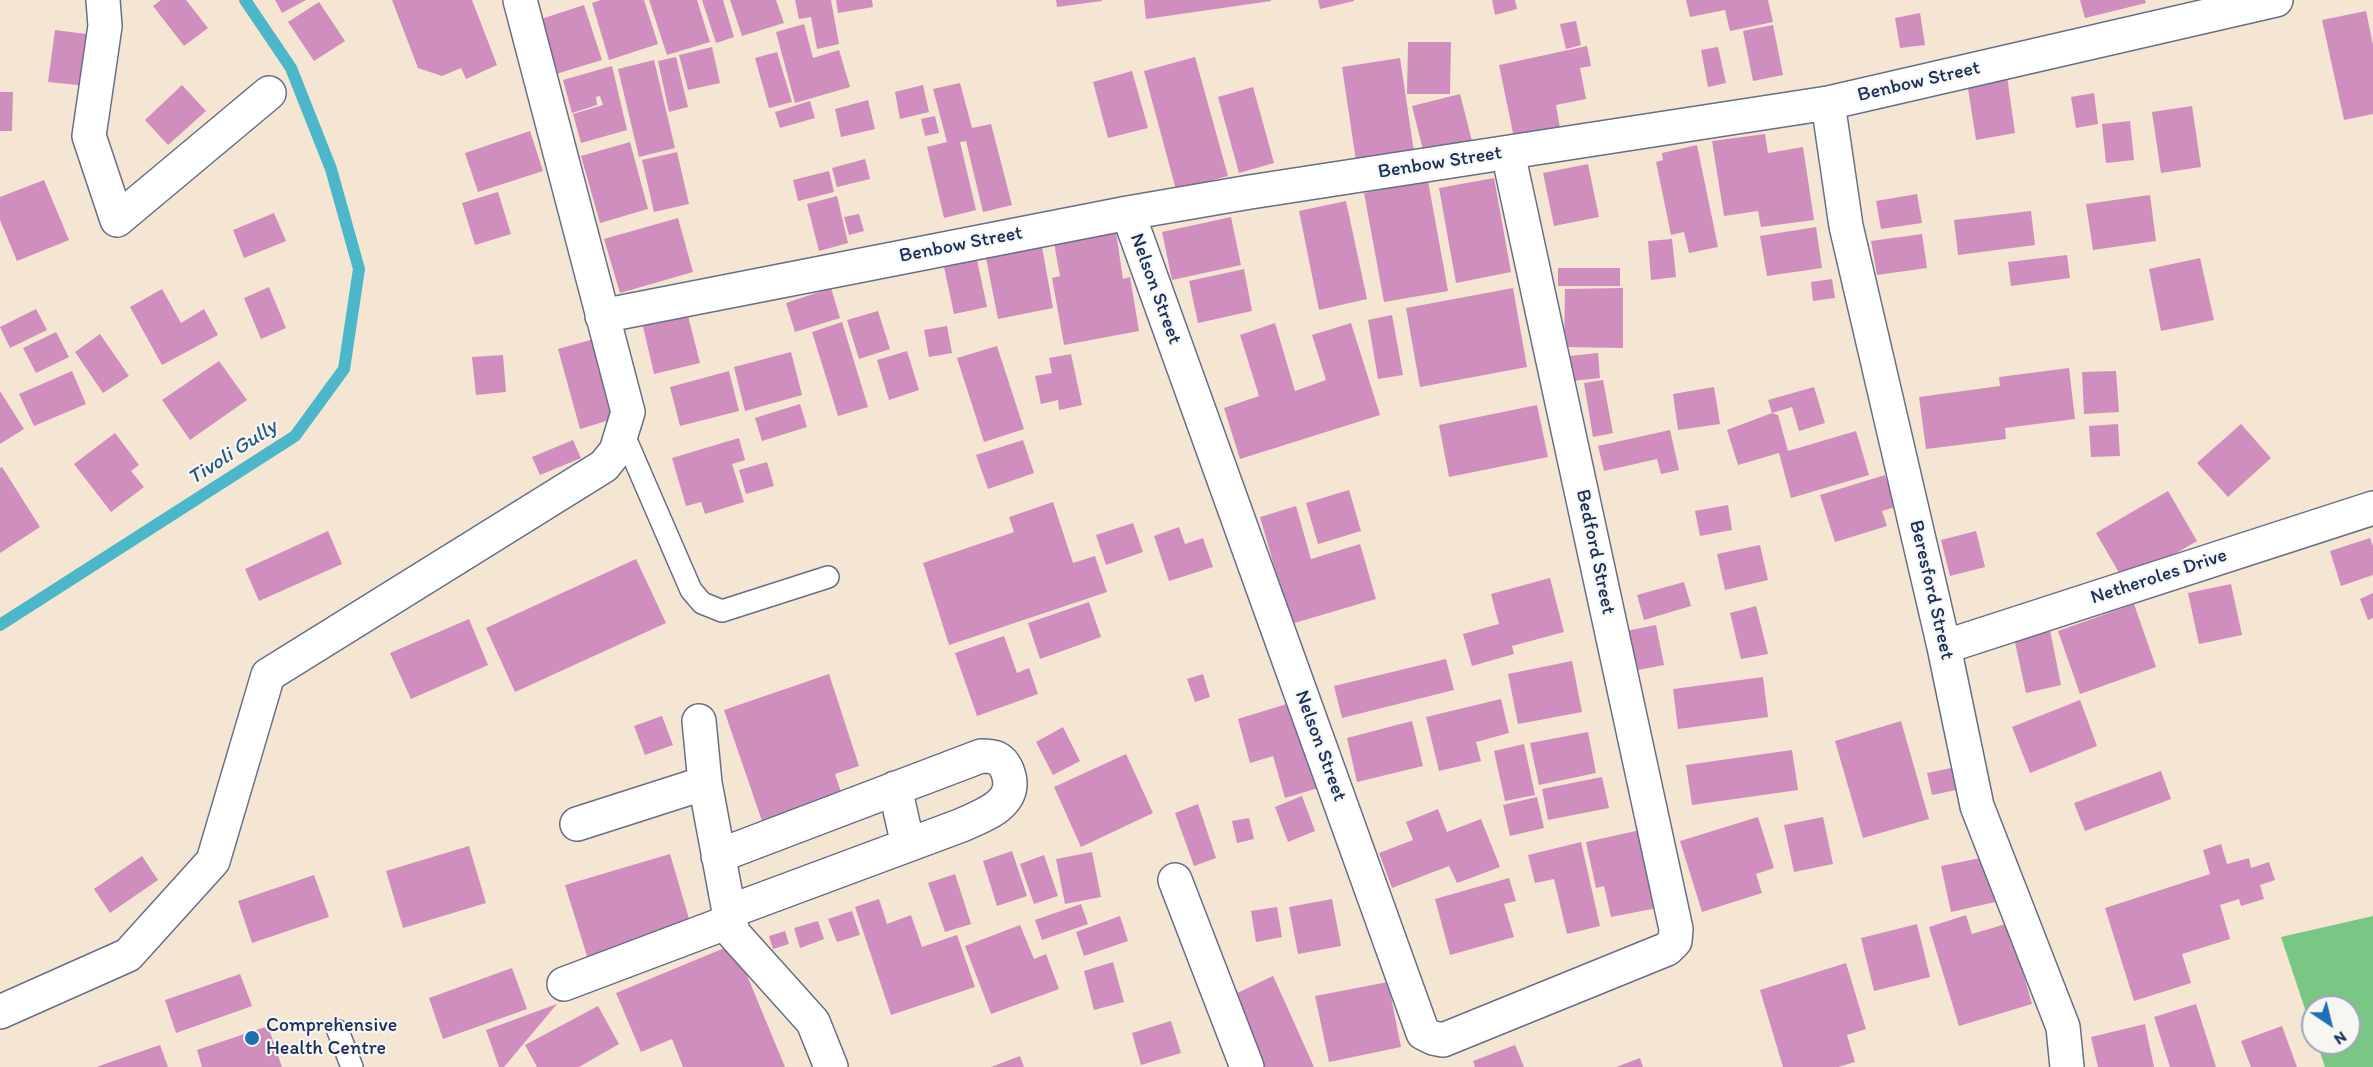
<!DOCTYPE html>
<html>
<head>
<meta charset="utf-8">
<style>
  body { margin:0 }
  #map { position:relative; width:2373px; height:1067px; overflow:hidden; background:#f4e6d2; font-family:Itim,sans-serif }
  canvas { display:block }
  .north { position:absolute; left:2301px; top:995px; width:60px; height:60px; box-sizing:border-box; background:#f6f6f2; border:2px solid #9ea6b7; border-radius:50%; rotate:145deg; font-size:16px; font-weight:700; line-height:24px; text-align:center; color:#1b2f5e }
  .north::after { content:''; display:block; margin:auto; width:21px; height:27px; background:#1f6fb2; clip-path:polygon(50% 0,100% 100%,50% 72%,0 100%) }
</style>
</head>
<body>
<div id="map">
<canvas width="2373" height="1067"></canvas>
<div class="north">N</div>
</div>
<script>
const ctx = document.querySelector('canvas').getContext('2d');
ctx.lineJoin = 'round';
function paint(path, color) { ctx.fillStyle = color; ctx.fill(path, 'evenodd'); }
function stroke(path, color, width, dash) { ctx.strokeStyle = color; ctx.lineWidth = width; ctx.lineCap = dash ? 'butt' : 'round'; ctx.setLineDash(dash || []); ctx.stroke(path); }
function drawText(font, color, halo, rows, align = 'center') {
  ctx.font = font + ' Itim,sans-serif'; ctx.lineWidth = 4.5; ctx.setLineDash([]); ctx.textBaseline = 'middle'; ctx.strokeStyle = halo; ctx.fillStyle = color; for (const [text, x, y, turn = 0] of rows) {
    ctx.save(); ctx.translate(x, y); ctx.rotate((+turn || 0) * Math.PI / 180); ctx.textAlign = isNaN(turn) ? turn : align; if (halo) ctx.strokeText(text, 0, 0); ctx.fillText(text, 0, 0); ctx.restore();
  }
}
const green = new Path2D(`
  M2373 916V1067H2325L2317 1043H2349V1007H2313V1033L2281 937Z`);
const stream = new Path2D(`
  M0 625 295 436 344 369 359 269 331 169 291 68 245 0`);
const building = new Path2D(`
  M161 0H186L208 28 184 46 153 6Z
  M275 0H306L282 13Z
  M392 0H472L497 65 466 79 461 68 442 76 418 68Z
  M601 0H644L658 44 609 60 592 3Z
  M649 0H697L710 42 667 55Z
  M702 0H723L734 37 716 43Z
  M730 0H776L784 23 742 36Z
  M795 0H831L839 44 817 49 811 17 799 19Z
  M836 0H872L873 7 838 13Z
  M1056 0H1102V1L1057 7Z
  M1144 0H1271V1L1146 19Z
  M1318 0H1354V1L1320 9Z
  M1492 0H1515L1517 9 1495 15Z
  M1686 0H1768L1773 22 1730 31 1725 10 1690 17Z
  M2080 0H2145L2146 3 2085 18Z
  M319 2 345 41 314 61 288 22Z
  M584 5 602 60 556 74 538 20Z
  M2366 11 2373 45V114L2344 120 2322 20Z
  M1920 13 1925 45 1900 48 1895 18Z
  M1576 21 1581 45 1566 49 1560 24Z
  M804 24 813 58 839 50 850 87 795 103 776 32Z
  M1773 25 1783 75 1753 81 1743 31Z
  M55 30 94 35 87 86 48 82Z
  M1408 42H1451L1450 94H1407Z
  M1587 46 1591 66 1580 68 1586 99 1556 105 1560 128 1514 138 1499 65Z
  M712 47 720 83 688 90 679 55Z
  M1718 47 1726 83 1708 87 1701 50Z
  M777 52 792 102 769 108 755 58Z
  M676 57 688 107 669 112 658 61Z
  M1195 57 1228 176 1176 190 1144 71Z
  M1400 58 1414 152 1356 161 1342 67Z
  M654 60 675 148 639 157 618 69Z
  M612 66 627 130 581 143 573 114 603 105 600 96 596 97 597 105 572 113 563 80Z
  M1132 71 1148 128 1108 138 1093 82Z
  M2007 76 2015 133 1976 140 1967 82Z
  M960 83 972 128 991 124 1012 205 983 212 966 141 960 142 976 210 944 218 927 147 947 142 933 89Z
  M182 85 206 111 168 145 145 120Z
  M923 85 929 112 900 119 895 92Z
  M1253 87 1274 163 1239 173 1218 97Z
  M0 92H13L12 131H0Z
  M2094 93 2098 124 2076 128 2071 97Z
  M1460 94 1472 141 1424 154 1412 106Z
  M868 100 875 129 841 137 835 109Z
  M810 101 815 118 780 128 775 112Z
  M2192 106 2201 167 2161 173 2152 112Z
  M935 116 939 133 925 136 921 119Z
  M2130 121 2134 160 2106 163 2102 124Z
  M530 131 543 171 478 192 465 153Z
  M1765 134 1768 153 1803 147 1814 220 1761 227 1758 211 1724 216 1712 141Z
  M630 142 648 209 600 223 581 156Z
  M1697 145 1718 247 1689 253 1684 232 1671 235 1656 162 1663 160 1662 153Z
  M677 152 689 204 654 212 642 160Z
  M865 159 870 179 837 187 832 168Z
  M1588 164 1599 217 1554 226 1543 173Z
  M829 171 834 192 798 201 793 180Z
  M1494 178 1511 272 1456 283 1439 188Z
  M44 180 69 240 17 261 0 220V197Z
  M1428 181 1448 291 1384 302 1364 193Z
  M498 192 511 234 475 245 462 203Z
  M1917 194 1922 223 1881 229 1876 201Z
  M2150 195 2156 241 2093 250 2086 204Z
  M837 196 848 243 819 251 807 204Z
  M1346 201 1367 299 1319 310 1299 211Z
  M2031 211 2035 245 1958 255 1954 220Z
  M274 213 286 241 244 258 233 230Z
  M859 214 864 231 849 235 844 217Z
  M1231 217 1241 265 1172 280 1162 232Z
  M678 218 693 272 620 293 604 239Z
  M1816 227 1822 268 1767 276 1760 236Z
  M1116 232 1123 279 1130 277 1139 331 1064 345 1052 278 1060 276 1054 243Z
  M1922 234 1927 268 1877 275 1871 241Z
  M1672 239 1676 277 1651 280 1648 241Z
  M1042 247 1053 308 998 319 986 258Z
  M2067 255 2070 278 2011 286 2008 262Z
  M2200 258 2214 320 2161 331 2149 269Z
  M977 260 987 307 954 314 944 267Z
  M1558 268H1620V286H1558Z
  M1244 269 1252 311 1198 323 1189 281Z
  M1832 279 1835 298 1813 301 1811 282Z
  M269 287 286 328 261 339 244 298Z
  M831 288 840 318 795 332 786 303Z
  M1513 288 1527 367 1420 387 1406 308Z
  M1623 288V348L1564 347 1565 289Z
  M162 289 181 323 204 309 218 335 162 365 130 307Z
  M36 309 47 330 10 348 0 327Z
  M878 311 890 349 859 359 847 320Z
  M687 312 700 363 654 374 642 322Z
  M1392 315 1403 375 1378 379 1368 320Z
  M842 322 868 407 838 416 812 332Z
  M1275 323 1295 391 1326 380 1312 335 1351 323 1380 415 1240 459 1224 408 1259 396 1240 335Z
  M947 326 952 353 929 357 924 330Z
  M56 332 69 357 36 373 23 348Z
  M100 334 129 376 103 393 75 352Z
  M594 339 616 418 580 429 558 349Z
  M997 346 1024 429 984 442 957 358Z
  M907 351 919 390 889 400 877 360Z
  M791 352 802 395 745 411 734 367Z
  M1598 353 1600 378 1572 381 1569 356Z
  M1071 354 1082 405 1059 410 1058 400 1041 404 1035 376 1052 373 1049 358Z
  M503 355 506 392 476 395 472 357Z
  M219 361 247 400 190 440 162 400Z
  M2069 368 2075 419 2005 428 2006 439 1926 449 1919 397 2000 386 1999 377Z
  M72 371 86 404 34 426 19 394Z
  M729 371 739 411 680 426 670 387Z
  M2116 371 2119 412 2084 414 2082 372Z
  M1603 380 1613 433 1593 437 1584 383Z
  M1714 387 1720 424 1678 430 1673 394Z
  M1814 387 1825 423 1799 431 1792 407 1772 413 1778 415 1788 451 1856 431 1869 475 1791 498 1779 453 1738 465 1727 430 1772 413 1768 400Z
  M0 391 24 429 0 444Z
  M800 404 807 427 762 441 755 418Z
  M1537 405 1548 457 1449 477 1439 425Z
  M2118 424 2120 456 2091 457 2089 426Z
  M2241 424 2271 458 2228 497 2197 463Z
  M1670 430 1679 470 1661 474 1657 459 1604 471 1598 446Z
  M115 433 139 465 131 471 144 487 111 512 74 464Z
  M739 438 745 460 732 464 744 502 705 514 701 502 686 506 672 458Z
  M573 440 581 458 540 475 532 457Z
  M1023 440 1034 473 988 489 976 455Z
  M767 462 774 486 746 494 739 470Z
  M2 467 40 527 0 553V468Z
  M1885 475 1895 507 1882 511 1887 526 1835 542 1820 495Z
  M1349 490 1361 531 1318 544 1306 503Z
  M2168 491 2197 541 2125 583 2096 533Z
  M1053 502 1073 563 1095 556 1107 592 949 645 923 563 1014 532 1009 517Z
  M1728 505 1732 530 1700 536 1695 511Z
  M1296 506 1311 559 1360 544 1376 599 1291 624 1260 517Z
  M1133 523 1143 552 1106 565 1096 535Z
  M1179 527 1185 544 1203 538 1213 567 1169 581 1154 536Z
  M328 531 342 564 259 601 245 569Z
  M1976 531 1985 567 1950 576 1941 540Z
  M2370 538 2373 546V575L2341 586 2330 551Z
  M1760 545 1768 580 1725 590 1717 554Z
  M636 559 666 623 515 692 486 628Z
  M1550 578 1564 632 1512 646 1514 654 1472 666 1463 634 1499 624 1491 594Z
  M1684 582 1691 606 1644 620 1637 595Z
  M2231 584 2242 635 2199 644 2188 593Z
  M2373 593V618L2368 620 2360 599Z
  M1089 602 1101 637 1040 659 1028 623Z
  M2134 604 2156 667 2080 694 2058 631Z
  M1756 606 1768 654 1741 659 1730 613Z
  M469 619 488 665 411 699 390 653Z
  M1656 625 1664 665 1633 671 1626 631Z
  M2049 625 2061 685 2026 693 2013 633Z
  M1004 636 1017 673 1029 668 1038 694 977 716 955 653Z
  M1446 659 1454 690 1342 718 1334 686Z
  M1572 661 1582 712 1518 724 1508 674Z
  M829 674 859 766 835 774 844 801 764 827 724 710Z
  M1203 674 1210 697 1195 702 1187 679Z
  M1763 677 1768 717 1678 729 1673 689Z
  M1501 699 1509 733 1476 742 1481 761 1439 771 1426 717Z
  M2080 700 2097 746 2030 773 2012 727Z
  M1293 702 1318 788 1285 798 1273 756 1250 763 1238 719Z
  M662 716 673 745 645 755 634 726Z
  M1412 721 1423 766 1357 782 1347 738Z
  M1901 721 1929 819 1863 838 1835 741Z
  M1063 727 1080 761 1053 775 1036 742Z
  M1588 732 1596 773 1539 785 1530 743Z
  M1524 744 1535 795 1505 801 1494 751Z
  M1792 750 1798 790 1692 805 1686 765Z
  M1126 754 1153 813 1081 847 1054 787Z
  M1956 767 1961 789 1932 795 1927 773Z
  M2161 771 2171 799 2085 831 2074 803Z
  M1602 777 1609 808 1548 820 1542 789Z
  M1302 796 1315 831 1288 842 1275 807Z
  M1537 797 1544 828 1510 836 1503 805Z
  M1198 804 1216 858 1194 866 1175 813Z
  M1438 809 1447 832 1481 819 1500 867 1457 883 1449 866 1392 888 1379 853 1413 840 1406 822Z
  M1758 817 1774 868 1756 874 1762 893 1702 912 1680 841Z
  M1823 817 1833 864 1794 872 1784 825Z
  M1249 818 1254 839 1237 843 1232 821Z
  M1645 829 1662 907 1611 917 1604 886 1596 888 1586 842Z
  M1581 842 1600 926 1567 934 1554 879 1535 883 1528 855Z
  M2221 844 2227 864 2249 858 2251 868 2269 862 2275 880 2260 885 2264 899 2241 906 2239 899 2220 905 2230 939 2182 954 2191 983 2134 1001 2105 908 2210 874 2203 850Z
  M469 846 486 903 403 928 386 871Z
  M1012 851 1027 896 997 906 983 861Z
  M1092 852 1101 897 1065 904 1056 859Z
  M670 854 692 929 591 969 565 885Z
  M1044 855 1058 896 1034 904 1020 864Z
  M142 856 158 880 110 913 94 889Z
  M1985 857 1995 902 1951 912 1941 866Z
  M955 874 971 924 945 932 928 883Z
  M314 875 329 917 252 943 238 901Z
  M1509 878 1516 901 1504 904 1514 937 1450 955 1435 899Z
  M879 899 887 924 911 915 922 947 957 935 975 987 891 1015 855 907Z
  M1332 899 1341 946 1298 954 1289 907Z
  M1081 904 1088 924 1042 940 1035 920Z
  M1277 907 1282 937 1256 942 1251 911Z
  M852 911 860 935 837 942 828 919Z
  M1966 915 1972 934 2009 923 2032 1004 1959 1026 1929 927Z
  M1120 916 1128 941 1084 956 1076 932Z
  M818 921 824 939 800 948 794 928Z
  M1917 924 1930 977 1874 991 1861 938Z
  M1020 925 1034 959 1046 954 1059 989 991 1014 965 946Z
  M785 931 789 944 773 949 769 936Z
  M734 944 785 1067H683L672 1039 641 1052 616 993Z
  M1113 962 1124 1002 1094 1010 1084 971Z
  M1846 963 1866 1029 1847 1035 1855 1062 1838 1067H1783L1760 990Z
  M512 968 527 1009 443 1039 429 998Z
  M240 974 252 1006 176 1033 165 1000Z
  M1273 976 1284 1000 1314 1067H1265L1233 995Z
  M1388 982 1401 1047 1329 1062 1315 996Z
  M557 1004 504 1067H499L486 1030Z
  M2196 1004 2216 1067H2170L2154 1017Z
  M598 1006 619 1044 579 1067H537L525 1045Z
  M1171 1021 1181 1053 1141 1065 1132 1033Z
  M2145 1024 2154 1067H2098L2091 1037Z
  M268 1026 282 1067H202L197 1050Z
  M2282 1026 2297 1067H2251L2241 1041Z
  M160 1045 168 1067H96Z
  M1515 1045 1524 1067H1475L1473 1061Z
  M1020 1056 1024 1067H991Z
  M1640 1058 1643 1067H1616Z`);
const lane = new Path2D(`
  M623 433 691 590 702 603 722 611 828 577
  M338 1031 352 1067`);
const street = new Path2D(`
  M103 0 105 26 89 136 117 220 269 93
  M1828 103 1846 226 1944 647 1977 806 2063 1027 2067 1067
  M1128 213 1423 1033 1433 1038 1443 1040 1667 949 1675 941 1676 929 1508 153
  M602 316 1128 213 1250 192 1828 103 2276 0
  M1944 647 2373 508
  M699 721 705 783 733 933 813 1022 831 1067
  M895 788 908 845
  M577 824 705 783
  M718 856 981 756C994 756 1001 757 1007 770 1020 803 986 814 962 825L728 912
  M1175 880 1247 1067
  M564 984 731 921
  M0 1012 128 955 213 861 268 675 604 466 616 451 628 412 520 0`);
const markers = [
  [252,1038,8,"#1f6fb2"]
];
const streetNames = [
  ["Benbow Street",1919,82,-13],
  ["Benbow Street",1440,163,-9],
  ["Benbow Street",961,245,-11],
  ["Nelson Street",1155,289,70],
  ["Bedford Street",1595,552,78],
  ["Netheroles Drive",2159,577,-18],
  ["Beresford Street",1931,590,77],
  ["Nelson Street",1320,746,70]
];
const poiNames = [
  ["Comprehensive",266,1026],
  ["Health Centre",266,1049]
];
const waterNames = [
  ["Tivoli Gully",233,453,-33]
];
paint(green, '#7ac685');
stroke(stream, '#4bb7c8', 12);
paint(building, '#d08ebe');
stroke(lane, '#676f87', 24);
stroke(street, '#676f87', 36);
stroke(lane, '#fff', 21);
stroke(street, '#fff', 33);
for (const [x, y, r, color] of markers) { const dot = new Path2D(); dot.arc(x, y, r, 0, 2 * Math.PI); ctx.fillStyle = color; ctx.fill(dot); stroke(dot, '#f6f6f2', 2); }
drawText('20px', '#1b2f5e', '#f6f6f2', streetNames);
drawText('20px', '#1b2f5e', '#f6f6f2', poiNames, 'left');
drawText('italic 21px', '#29587e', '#f6f6f2', waterNames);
</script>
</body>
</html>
